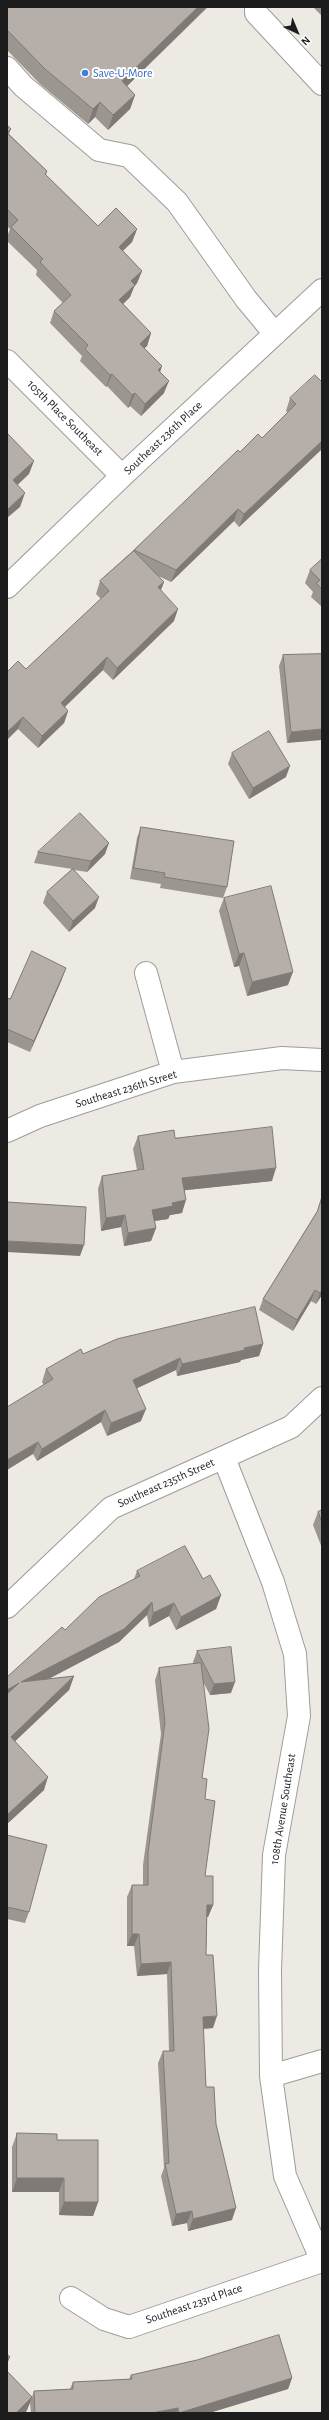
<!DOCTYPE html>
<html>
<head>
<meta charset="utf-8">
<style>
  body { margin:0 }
  #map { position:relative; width:329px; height:2420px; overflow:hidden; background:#ede9e3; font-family:"Alegreya Sans",sans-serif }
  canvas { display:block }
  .frame { position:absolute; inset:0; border:8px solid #1c1c1c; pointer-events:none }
  .north { position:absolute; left:277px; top:12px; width:40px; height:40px; -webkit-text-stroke:3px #fff; paint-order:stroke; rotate:136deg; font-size:11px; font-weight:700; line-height:16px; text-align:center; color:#1c1c1c }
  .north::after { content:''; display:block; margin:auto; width:14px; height:18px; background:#1c1c1c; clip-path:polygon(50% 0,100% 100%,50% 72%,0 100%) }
</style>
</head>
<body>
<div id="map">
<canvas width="329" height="2420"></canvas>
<div class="frame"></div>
<div class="north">N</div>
</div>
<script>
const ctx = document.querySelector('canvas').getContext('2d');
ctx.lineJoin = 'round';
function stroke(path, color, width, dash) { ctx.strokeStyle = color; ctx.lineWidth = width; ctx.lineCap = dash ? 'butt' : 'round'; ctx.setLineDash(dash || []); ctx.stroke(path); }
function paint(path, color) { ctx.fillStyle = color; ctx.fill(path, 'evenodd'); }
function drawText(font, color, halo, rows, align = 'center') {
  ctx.font = font + ' "Alegreya Sans",sans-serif'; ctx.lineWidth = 4; ctx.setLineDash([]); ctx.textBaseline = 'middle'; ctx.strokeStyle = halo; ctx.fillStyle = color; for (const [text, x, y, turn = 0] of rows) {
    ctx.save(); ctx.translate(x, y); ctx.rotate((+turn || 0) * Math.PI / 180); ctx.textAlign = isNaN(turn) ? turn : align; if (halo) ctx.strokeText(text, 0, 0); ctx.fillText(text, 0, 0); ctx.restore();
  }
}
const minor = new Path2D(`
  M256 7V13L322 84
  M7 68 23 86 99 150 129 156 177 202 246 299 275 334
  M7 361 122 476
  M7 587 122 476 322 290
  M146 973 173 1072
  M7 1131 40 1116 173 1072 282 1058 322 1060
  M7 1607 111 1508 291 1427 322 1398
  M271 2076 322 2061
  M71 2298 104 2319 129 2327 322 2261 285 2176 271 2076 270 1971 274 1855 299 1716 295 1654 273 1582 224 1458`);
const wall = new Path2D(`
  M7 7 207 8 127 86 135 95 130 109 108 130 95 117 88 124 40 84 7 50Z
  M313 7H322V16Z
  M7 125 11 129 9 134 47 171 46 175 98 226 137 229 132 242 123 251 142 271 137 283 134 287 130 297 123 304 151 333 147 346 144 348 160 372 164 393 141 416 130 406 128 408 107 386 106 387 80 361 82 356 50 323 54 311 63 303 36 275 37 270 7 241V237L10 229 7 226Z
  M322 382V449L239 527 234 521 171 582 158 576 164 582 161 590 174 621 113 680 103 670 65 707 68 711 64 723 38 748 18 729 26 669 101 599 96 594 100 581 240 452 262 438 288 413 286 411 290 398Z
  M322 559V607L311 597 313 592 305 583 310 570Z
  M322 654 287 743 279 666 283 655Z
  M232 753 286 777 249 799 228 764Z
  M141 827 227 887 223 898 160 888 161 884 130 879 137 838Z
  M38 852 105 854 87 872 74 870 95 908 69 932 43 903 47 892 72 869 34 863Z
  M224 898 288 985 247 996 239 966 234 967 219 911Z
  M62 979 30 1052 7 1042V998L10 999Z
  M138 1136 175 1138 272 1181 185 1190 182 1213 170 1215 168 1219 154 1221 156 1228 151 1241 124 1246 121 1227 101 1231 98 1189 102 1176 137 1170 133 1149Z
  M316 1213 322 1295 316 1304 311 1301 293 1331 259 1310 263 1299Z
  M263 1344 259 1356 241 1360 240 1362 177 1376 176 1370 137 1388 141 1421 107 1436 101 1422 37 1461 33 1454 44 1385 42 1382 46 1369 83 1354Z
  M322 1510V1548L313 1525 318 1512Z
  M137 1571 203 1579 221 1595 216 1609 176 1630 169 1616 149 1627 147 1615 119 1642 48 1679 74 1676 69 1690 15 1741 44 1790 7 1824V1677L65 1630 134 1579Z
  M197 1651 231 1693 210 1695 203 1682 202 1778 205 1799V1876L213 1905 208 1917H207L206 1955 213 2028 203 2029 206 2087 216 2124 232 2220 188 2231 187 2223 172 2226 161 2176 164 2168 158 2063 163 2051H169L167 1974 137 1976 134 1946H127V1897L132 1885H143V1865L161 1734 155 1680 159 1668 194 1664 193 1662Z
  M7 1835 29 1912 25 1923 7 1919Z
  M17 2133 57 2140 98 2202 93 2216 59 2215V2192H12V2147Z
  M131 2375 292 2378 288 2389 209 2413H31L30 2403 27 2410 25 2413H7L32 2397 34 2391 70 2389 73 2382 129 2379Z`);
const shadedWall = new Path2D(`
  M198 7H207L117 96 122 81Z
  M135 95 130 109 108 130 113 115Z
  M100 102 95 117 88 124 93 109Z
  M137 229 132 242 114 259 119 247Z
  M142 271 137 283 134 287 130 297 115 312 119 300 131 281Z
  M151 333 147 346 136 356 140 344Z
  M162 366 158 379V370Z
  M112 374 107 386 106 387 110 375Z
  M169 381 164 393 141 416 145 404Z
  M135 393 130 406 128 408 132 395Z
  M322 441V449L239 527 244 514Z
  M34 461 29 474 8 494 13 480Z
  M25 493 20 507 7 518V510Z
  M238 509 234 521 171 582 176 570Z
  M164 582 159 594 158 587Z
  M178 609 174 621 113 680 117 668Z
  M107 657 103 670 56 715 61 703Z
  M68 711 64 723 38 748 42 736Z
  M23 717 18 729 7 740V732Z
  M322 729V740L287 743 291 732Z
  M290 766 286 777 249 799 253 788Z
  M109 843 105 854 87 872 91 861Z
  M99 897 95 908 69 932 73 921Z
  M244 953 239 966 234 967 239 954Z
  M66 968 62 979 30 1052 34 1041Z
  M293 972 288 985 247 996 252 982Z
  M276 1168 272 1181 178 1191 182 1178Z
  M186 1200 182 1213 170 1215 168 1219 148 1222 152 1210 172 1203Z
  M125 1215 121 1227 101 1231 106 1218Z
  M156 1228 151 1241 124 1246 128 1233Z
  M7 1241 84 1245 80 1256 7 1252Z
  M315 1290 311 1301 293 1331 297 1320Z
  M322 1290V1295L316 1304 320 1293Z
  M263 1344 259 1356 241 1360 240 1362 177 1376 182 1364Z
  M180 1358 176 1370 129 1392 133 1380Z
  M146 1409 141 1421 107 1436 111 1423Z
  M105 1410 101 1422 37 1461 42 1449Z
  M38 1442 33 1454 7 1470V1460Z
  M221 1595 216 1609 176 1630 181 1617Z
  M152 1602 147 1615 119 1642 16 1696 21 1682Z
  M174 1603 169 1616 149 1627 153 1613Z
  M74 1676 69 1690 7 1749 11 1737Z
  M235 1682 231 1693 210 1695 214 1684Z
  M19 1683 7 1700V1690Z
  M48 1777 44 1790 7 1824V1815Z
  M207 1905H213L208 1917H203Z
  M132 1934H139L134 1946H127Z
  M171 1962 167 1974 137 1976 141 1964Z
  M217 2016 213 2028 198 2029 203 2017Z
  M17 2178H64L59 2192H12Z
  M64 2202H98L93 2216 59 2215Z
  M236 2208 232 2220 188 2231 193 2219Z
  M192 2211 187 2223 172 2226 176 2214Z
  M10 2357 7 2364V2359Z
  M292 2378 288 2389 209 2413H179Z
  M32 2397 27 2410 25 2413H16Z
  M178 2408 177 2413H152Z`);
const building = new Path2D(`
  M7 7H198L122 81 135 95 113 115 100 102 93 109 45 69 7 30Z
  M7 125 11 129 7 133 47 171 45 174 98 226 116 208 137 229 119 247 142 271 131 281 135 285 119 300 151 333 140 344 162 366 158 370 169 381 145 404 135 393 132 395 112 374 110 375 85 349 88 345 54 311 71 295 40 262 43 259 11 227 18 220 7 209Z
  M315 375 322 382V441L244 514 238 509 176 570 134 550 238 450 240 452 258 434 262 438 296 404 290 398Z
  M7 433 34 461 13 480 25 493 7 510Z
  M134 551 164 582 158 587 178 609 117 668 107 657 61 703 68 711 42 736 23 717 7 732V672L18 661 26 669 109 591 100 581Z
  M322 559V589L316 583 320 580 310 570Z
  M322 654V729L291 732 283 655Z
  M269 731 290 766 253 788 232 753Z
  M80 813 109 843 91 861 38 852Z
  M141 827 234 841 227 887 164 877 165 873 134 868Z
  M73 869 99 897 73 921 47 892Z
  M271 886 293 972 252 982 244 953 239 954 224 898Z
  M32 951 66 968 34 1041 7 1029V998L10 999Z
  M272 1127 276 1168 182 1178 186 1200 172 1203 173 1206 152 1210 156 1228 128 1233 125 1215 106 1218 102 1176 144 1169 138 1136 174 1130 175 1138Z
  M322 1197V1290L320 1293 315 1290 297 1320 263 1299 317 1212Z
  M7 1202 86 1207 84 1245 7 1241Z
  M255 1307 263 1344 244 1348 245 1350 182 1364 180 1358 133 1380 146 1409 111 1423 105 1410 42 1449 38 1442 7 1460V1407L53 1379 46 1369 81 1349 83 1354 117 1339Z
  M322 1510V1522L318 1512Z
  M185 1546 203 1579 210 1575 221 1595 181 1617 174 1603 153 1613 152 1602 124 1629 21 1682 74 1676 11 1737 48 1777 7 1815V1694L19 1683 7 1690V1677L62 1627 65 1630 99 1597 140 1576 137 1571Z
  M231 1647 235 1682 214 1684 197 1651Z
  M201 1663 209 1729 202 1778 207 1779 205 1799 215 1801 205 1876H213V1905H207L206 1955H213L217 2016 203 2017 206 2087H214L216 2124 236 2208 193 2219 192 2211 176 2214 165 2164 169 2163 163 2051H174L171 1962 141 1964 139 1934H132V1885H148V1853L165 1722 159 1668Z
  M7 1835 47 1845 29 1912 7 1907Z
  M17 2133 57 2134V2140H98V2202H64V2178H17Z
  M279 2335 292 2378 179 2413 178 2408 152 2413H35L34 2391 73 2389V2382L132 2379 131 2375 197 2360Z
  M7 2354 10 2357 7 2359Z
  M7 2371 32 2397 16 2413H7Z`);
const markers = [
  [85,73,4,"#3f7fe0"]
];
const shopNames = [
  ["Save-U-More",93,73]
];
const streetNames = [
  ["105th Place Southeast",65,418,45],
  ["Southeast 236th Place",163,438,-43],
  ["Southeast 236th Street",126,1089,-17],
  ["Southeast 235th Street",166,1483,-24],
  ["108th Avenue Southeast",283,1809,-81],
  ["Southeast 233rd Place",194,2304,-19]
];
stroke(minor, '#9d9d9d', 24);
stroke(minor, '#fff', 22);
paint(wall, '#9c9691');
paint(shadedWall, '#7f7a76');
paint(building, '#b5aea9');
stroke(building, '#7f7a76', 1);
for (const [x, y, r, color] of markers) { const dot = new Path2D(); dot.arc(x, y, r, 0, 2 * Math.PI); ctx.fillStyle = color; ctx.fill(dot); stroke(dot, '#fff', 1.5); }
drawText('12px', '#366cbe', '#fff', shopNames, 'left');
drawText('12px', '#1c1c1c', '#fff', streetNames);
</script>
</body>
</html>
